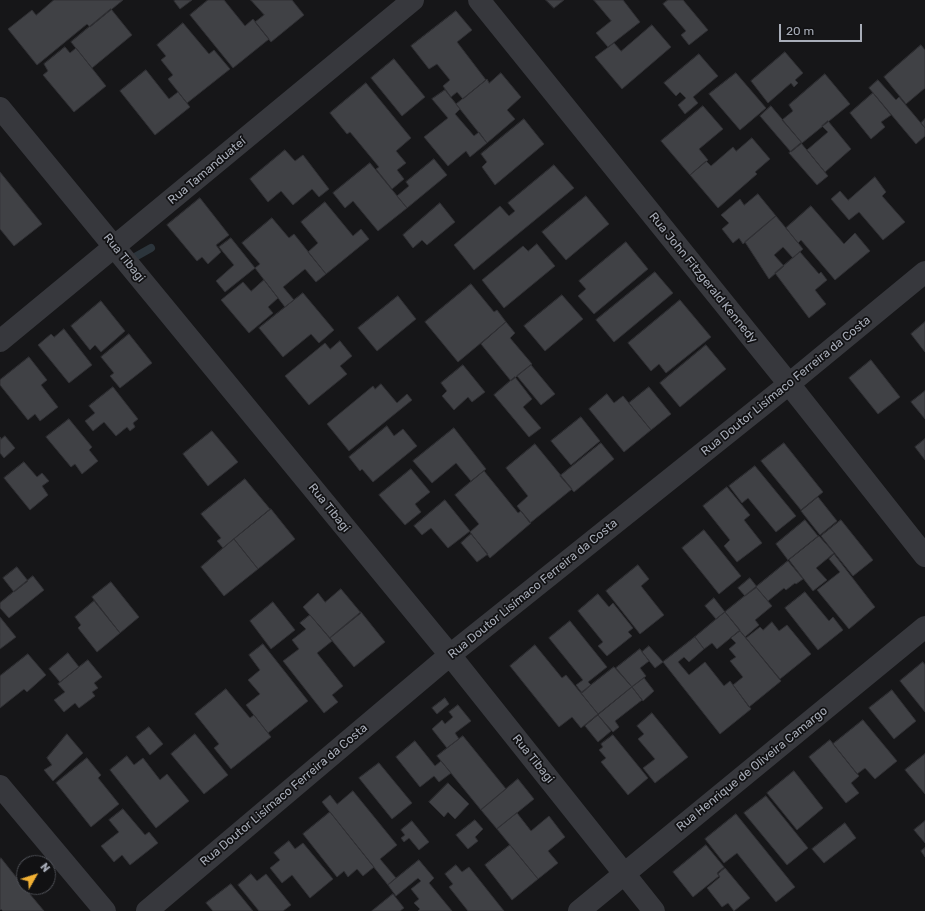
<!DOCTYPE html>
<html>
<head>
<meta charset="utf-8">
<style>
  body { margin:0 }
  #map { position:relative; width:925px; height:911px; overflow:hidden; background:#161618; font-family:Rubik,sans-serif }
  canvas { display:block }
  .north { position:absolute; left:16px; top:855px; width:40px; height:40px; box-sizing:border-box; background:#111113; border:1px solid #4d4f55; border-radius:50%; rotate:51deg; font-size:11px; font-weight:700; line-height:16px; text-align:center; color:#a8adb8 }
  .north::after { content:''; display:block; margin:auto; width:14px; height:18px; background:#f2b134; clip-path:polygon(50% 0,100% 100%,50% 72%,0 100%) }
  .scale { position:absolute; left:779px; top:24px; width:83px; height:18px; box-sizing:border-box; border:2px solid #a8adb8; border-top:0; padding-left:5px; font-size:12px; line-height:14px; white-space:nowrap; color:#a8adb8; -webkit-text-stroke:3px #111113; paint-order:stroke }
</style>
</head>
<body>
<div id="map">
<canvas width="925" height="911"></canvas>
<div class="north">N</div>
<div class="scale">20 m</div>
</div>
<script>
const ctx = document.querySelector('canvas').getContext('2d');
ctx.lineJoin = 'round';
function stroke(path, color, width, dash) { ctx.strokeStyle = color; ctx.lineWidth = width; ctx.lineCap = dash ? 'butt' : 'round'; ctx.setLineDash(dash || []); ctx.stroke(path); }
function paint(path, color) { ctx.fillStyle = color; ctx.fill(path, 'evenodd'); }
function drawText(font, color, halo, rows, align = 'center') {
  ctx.font = font + ' Rubik,sans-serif'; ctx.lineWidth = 3.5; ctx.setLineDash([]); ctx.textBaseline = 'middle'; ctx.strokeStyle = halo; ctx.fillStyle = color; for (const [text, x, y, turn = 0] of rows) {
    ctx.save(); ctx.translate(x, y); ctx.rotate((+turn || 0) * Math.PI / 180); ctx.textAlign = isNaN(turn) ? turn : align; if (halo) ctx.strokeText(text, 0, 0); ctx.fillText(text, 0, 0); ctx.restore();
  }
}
const stream = new Path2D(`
  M135 257 151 248`);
const building = new Path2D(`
  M54 0H123L90 27 87 24 37 65 8 29 32 10 36 15Z
  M175 0H192L180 9 174 1Z
  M208 0H224L245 26 253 19 269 39 233 68 190 15Z
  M251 0H292L304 15 271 42 255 22 264 15Z
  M546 0H564L554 8Z
  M594 0H623L640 22 608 47 596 33 611 21Z
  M668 0H683L708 30 689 45 681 35 686 31 663 4Z
  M111 9 132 35 92 68 71 42Z
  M456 11 472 30 457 42 486 80 463 99 457 92 451 97 443 86 450 80 437 64 429 69 411 46Z
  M183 23 209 54 214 50 230 69 187 103 168 79 173 75 161 60 166 56 157 45Z
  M652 25 671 47 622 89 595 57 614 43 621 51Z
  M921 45 925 50V88L906 104 884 77Z
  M65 47 70 53 76 48 106 86 74 112 43 75 48 71 44 64Z
  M785 52 803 73 795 80 798 83 794 87 791 83 768 103 751 81Z
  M699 54 718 76 693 97 698 103 685 114 678 105 686 98 680 92 676 96 664 83Z
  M394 59 425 97 402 116 371 78Z
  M146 70 169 99 178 92 190 107 155 135 120 91Z
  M501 73 521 97 507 110 515 119 487 143 456 104 487 79 489 83Z
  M736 73 766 108 740 130 709 94Z
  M825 74 850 104 802 143 782 120 793 111 789 105Z
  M878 80 896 100 899 97 925 128V136L916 144 869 88Z
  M366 83 411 138 396 151 406 163 397 170 404 179 392 189 376 169 379 167 350 132 347 134 330 113Z
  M445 90 460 109 455 114 474 136 479 132 487 143 470 157 466 151 448 166 424 137 448 118 432 99Z
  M873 93 891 115 881 122 885 127 871 139 850 113Z
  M703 106 723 129 699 149 708 160 690 175 661 141Z
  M771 106 802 143 791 152 760 116Z
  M524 119 544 144 495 185 482 167 487 162 481 154Z
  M925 119V128L921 123Z
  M828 121 851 149 825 172 807 150 828 132 822 126Z
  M752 138 770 159 755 172 757 174 718 208 690 175 706 161 711 166 733 147 736 151Z
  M801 143 828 176 817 185 789 153Z
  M285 150 295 161 303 155 329 189 319 197 312 189 293 205 281 191 268 202 250 179Z
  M434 159 447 175 407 208 397 196 409 186 406 182Z
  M370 163 407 208 378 231 353 201 345 208 333 193Z
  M554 165 574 188 474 270 454 245 500 206 509 216 515 211 508 203Z
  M0 172 42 224 14 246 0 229Z
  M875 177 886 192 882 196 905 222 883 240 859 212 849 220 831 199 840 191 848 200Z
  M758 194 776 216 743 244 739 238 733 243 722 229 729 223 721 215 740 199 744 205Z
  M586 196 609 224 566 260 542 232Z
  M200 198 229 235 216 245 221 252 208 264 202 257 197 261 167 225Z
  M325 202 353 236 361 229 369 239 326 274 308 252 318 243 301 222Z
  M440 203 455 222 427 245 422 240 413 248 403 235Z
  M811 206 844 244 855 233 870 251 835 280 801 240 798 243 786 228Z
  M776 216 803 249 793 258 783 247 774 255 784 266 769 279 745 242Z
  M272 218 289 238 294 234 326 274 316 282 305 269 283 287 294 300 285 307 255 268 260 264 242 243Z
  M231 238 255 268 225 292 216 281 234 265 219 247Z
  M626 242 648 269 594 314 578 296 586 289 579 281Z
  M537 244 555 266 504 308 482 280 523 246 528 251Z
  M800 252 819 274 821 272 827 280 815 290 826 304 809 318 775 273Z
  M655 272 673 293 614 342 596 320Z
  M264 280 278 298 268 307 273 313 249 333 221 300 243 282 251 291Z
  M471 284 494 312 497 310 506 322 458 362 425 322Z
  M303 293 334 330 319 343 311 334 283 357 259 328Z
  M562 295 583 319 545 351 524 326Z
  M398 296 416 319 377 351 358 328Z
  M680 300 711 337 666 373 659 364 651 371 628 343Z
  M101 301 125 331 101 352 95 345 90 350 71 326Z
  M506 322 515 333 510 338 532 364 511 381 481 344Z
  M925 322V352L911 334Z
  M64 329 92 365 69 383 38 345 51 334 54 337Z
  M129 334 152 363 120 388 110 376 114 373 101 357Z
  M340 341 352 356 340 366 347 374 309 405 285 376 325 343 330 349Z
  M706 345 726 369 680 407 660 383Z
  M29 357 47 380 41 385 58 407 40 421 35 414 28 420 0 385V380Z
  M871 360 900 397 878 414 849 378Z
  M463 365 485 392 472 402 468 397 454 410 442 396 447 391 441 383Z
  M531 365 555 394 541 405 517 376Z
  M515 377 532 399 523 407 541 428 529 437 494 395Z
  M381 384 397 403 407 394 412 400 349 451 327 424 373 386 375 389Z
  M113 387 138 419 133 423 135 427 130 431 127 427 116 436 104 422 93 431 85 421 95 413 89 406Z
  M649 387 671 414 651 430 629 403Z
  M925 391V419L911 402Z
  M607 394 614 403 623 396 651 430 624 452 589 409Z
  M581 417 600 441 571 465 551 441Z
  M69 419 92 447 89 450 98 461 82 474 75 464 71 467 46 437Z
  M387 426 394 436 403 429 417 446 373 482 362 469 360 471 349 457Z
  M454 428 486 469 471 481 456 463 432 483 413 461Z
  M212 431 238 462 208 486 183 454Z
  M5 436 15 448 4 458 0 453V437L1 439Z
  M925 439V460L915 447Z
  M601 443 614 459 574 492 560 476Z
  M784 443 823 492 801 510 761 461Z
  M535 444 572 489 530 523 517 506 528 496 506 468Z
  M24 462 37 477 42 473 49 481 42 486 48 495 30 510 4 478Z
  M755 466 796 516 776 532 748 498 742 503 729 486Z
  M411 469 430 492 415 504 421 512 405 525 379 495Z
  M484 471 518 513 521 511 531 523 490 558 470 532 479 524 455 495Z
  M245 479 270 509 223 548 217 541 221 538 201 514Z
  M727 487 750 515 744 520 762 543 737 562 724 546 730 540 703 506Z
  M818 497 837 521 820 535 801 511Z
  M445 500 470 531 448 548 431 528 422 535 414 526Z
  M271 509 295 539 258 569 234 539Z
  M805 520 818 536 788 560 776 544Z
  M841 520 873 560 853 576 821 536Z
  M704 530 741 576 719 594 682 548Z
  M471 534 488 554 477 562 461 543Z
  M819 536 834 553 816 568 827 580 813 591 789 560Z
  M234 539 258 569 224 596 201 567Z
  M834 554 875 607 849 629 817 590 840 572 829 559Z
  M788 561 803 579 796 584 795 583 786 590 784 588 768 601 756 587Z
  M638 565 649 579 641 586 664 615 640 634 606 591Z
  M17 567 28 581 14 592 3 578Z
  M33 576 44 590 9 618 0 608V603Z
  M750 578 757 587 745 596 738 588Z
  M111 582 139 617 120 633 92 597Z
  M756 587 772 606 755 620 759 625 745 637 725 612Z
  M341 589 361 613 330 638 303 607 318 593 325 602Z
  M805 592 829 621 833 617 843 630 818 650 785 608Z
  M598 594 609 607 613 603 633 628 628 632 632 636 607 656 598 646 603 642 578 611Z
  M714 598 725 612 716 619 705 606Z
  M94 601 120 633 97 652 78 628 81 625 75 617Z
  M273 602 295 630 271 649 250 621Z
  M361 612 385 642 354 667 330 638Z
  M725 612 740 630 717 649 712 643 704 649 695 637Z
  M310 615 332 641 317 653 343 686 332 695 338 702 324 713 283 661 299 649 292 640 306 629 300 623Z
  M0 617 16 637 0 649Z
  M570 621 607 667 588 682 591 685 582 693 576 685 583 680 549 638Z
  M772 622 779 631 787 625 811 654 780 679 746 638 760 627 763 630Z
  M740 631 781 681 749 707 733 685 743 677 730 661 736 657 729 649 736 643 731 638Z
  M695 637 704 649 689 662 684 657 678 662 689 675 705 662 724 686 730 681 751 709 720 734 663 662Z
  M263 644 308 701 268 733 246 705 260 694 248 680 260 670 249 655Z
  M535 645 562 678 566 675 598 714 581 728 572 717 559 727 510 666Z
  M649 646 663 662 655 668 642 652Z
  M640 649 649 661 640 668 646 676 632 687 616 668Z
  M68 653 79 667 60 682 49 669Z
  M28 654 46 675 27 692 24 689 0 708V676Z
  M88 660 102 677 94 683 98 688 92 692 95 696 79 708 75 703 64 712 54 700 65 692 58 684Z
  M923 662 925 665V712L900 681Z
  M614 667 632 687 598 714 581 693Z
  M644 678 654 691 643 701 632 687Z
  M632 687 642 700 615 721 619 727 613 732 598 715Z
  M226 689 250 718 254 715 271 737 231 769 214 748 219 744 195 714Z
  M892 690 916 721 894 739 869 708Z
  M445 698 449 704 437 714 432 708Z
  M458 705 471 721 455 733 459 739 447 748 432 729 442 720 445 724 453 717 449 712Z
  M652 713 688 757 655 783 643 768 655 759 638 739 644 734 637 726Z
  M598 715 611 731 598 742 585 726Z
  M863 720 897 761 875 779 865 768 857 774 833 744Z
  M149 727 163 744 150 755 136 737Z
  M67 734 83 753 53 781 44 770 52 765 47 758Z
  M195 734 228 775 204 794 171 754Z
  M613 735 648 778 628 795 601 762 606 758 599 750 603 747 601 744Z
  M463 736 506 789 481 810 437 756Z
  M830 740 859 776 851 783 859 793 846 803 809 757Z
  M415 741 435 766 441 761 451 773 439 782 434 776 420 787 396 757Z
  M925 754V794L905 770Z
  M127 756 134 765 143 758 160 780 167 774 189 801 156 828 110 770Z
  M87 758 101 775 98 778 119 804 91 827 56 783Z
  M379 763 412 803 392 819 359 778Z
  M794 771 823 808 797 830 767 793Z
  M518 779 534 799 497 829 481 810Z
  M448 783 469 804 455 819 448 812 444 817 429 802Z
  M353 791 397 845 380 859 396 878 388 885 322 802 330 795 337 804Z
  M766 796 808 848 787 865 744 813Z
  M123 809 145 835 149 832 158 843 130 865 122 855 114 862 101 846 119 832 109 820Z
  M330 812 374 867 363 876 357 869 348 877 344 871 337 877 303 834Z
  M517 813 531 831 549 816 565 837 548 851 558 863 538 879 497 829Z
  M736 814 795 887 776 902 737 853 724 863 705 839Z
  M475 820 483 829 475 837 478 841 468 849 456 835Z
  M412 821 429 842 419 850 409 838 404 842 401 838 405 835 401 830Z
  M925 821V843L914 830Z
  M845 823 856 838 824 863 812 849Z
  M289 841 295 849 303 843 333 879 310 898 292 875 282 883 270 868 280 860 274 853Z
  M510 845 538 879 512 900 485 865Z
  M706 845 724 867 717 873 719 876 693 897 673 872Z
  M925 848V857L921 851Z
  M1 858 24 887 44 911H3L1 909 0 910V859Z
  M419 860 434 878 429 883 452 911H418L420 909 414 903 419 899 411 889 421 881 418 878 396 896 388 885Z
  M456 865 462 872 469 867 504 911H468L449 887 453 884 445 874Z
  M725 868 750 898 734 911 728 903 722 907 707 888 720 877 718 874Z
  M251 874 257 881 266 874 291 905 283 911H259L238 885Z
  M231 884 253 911H213L206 903Z
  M393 894 404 908 400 911H372Z`);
const minor = new Path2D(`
  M479 0 789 384 925 556
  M0 108 450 655 654 911
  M0 341 413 0
  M0 786 105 911
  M147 911 450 655 789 384 925 272
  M579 911 925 627`);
const streetNames = [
  ["Rua Tamanduateí",207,171,-40],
  ["Rua Tibagi",124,258,51],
  ["Rua John Fitzgerald Kennedy",703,278,51],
  ["Rua Doutor Lisímaco Ferreira da Costa",786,386,-39],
  ["Rua Tibagi",329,508,51],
  ["Rua Doutor Lisímaco Ferreira da Costa",533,589,-39],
  ["Rua Tibagi",533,759,51],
  ["Rua Henrique de Oliveira Camargo",752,769,-39],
  ["Rua Doutor Lisímaco Ferreira da Costa",284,795,-40]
];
stroke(stream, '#2c353c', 8);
paint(building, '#404145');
stroke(building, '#303034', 1);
stroke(minor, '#37383d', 22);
drawText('12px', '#a8adb8', '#111113', streetNames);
</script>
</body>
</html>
